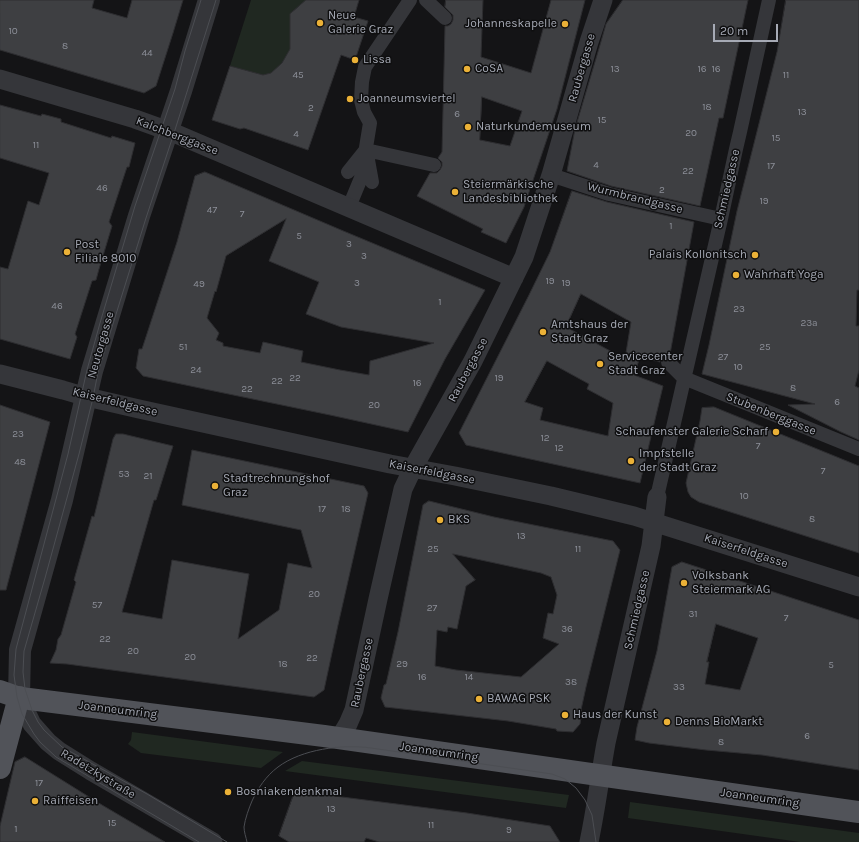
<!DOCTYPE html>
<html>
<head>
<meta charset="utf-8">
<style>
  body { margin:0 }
  #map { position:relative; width:859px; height:842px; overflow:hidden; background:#141416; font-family:Karla,sans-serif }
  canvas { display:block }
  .scale { position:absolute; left:713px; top:24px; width:65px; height:18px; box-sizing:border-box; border:2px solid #a6aab5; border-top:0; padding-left:5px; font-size:12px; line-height:14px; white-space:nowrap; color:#a6aab5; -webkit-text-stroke:3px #0f0f10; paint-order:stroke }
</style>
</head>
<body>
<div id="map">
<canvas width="859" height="842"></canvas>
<div class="scale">20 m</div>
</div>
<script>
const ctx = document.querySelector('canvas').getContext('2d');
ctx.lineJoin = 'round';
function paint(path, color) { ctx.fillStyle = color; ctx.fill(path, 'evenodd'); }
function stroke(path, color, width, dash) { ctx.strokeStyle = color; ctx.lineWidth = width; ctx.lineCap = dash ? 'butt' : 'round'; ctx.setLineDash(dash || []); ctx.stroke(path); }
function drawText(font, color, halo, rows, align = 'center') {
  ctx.font = font + ' Karla,sans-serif'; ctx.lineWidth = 3; ctx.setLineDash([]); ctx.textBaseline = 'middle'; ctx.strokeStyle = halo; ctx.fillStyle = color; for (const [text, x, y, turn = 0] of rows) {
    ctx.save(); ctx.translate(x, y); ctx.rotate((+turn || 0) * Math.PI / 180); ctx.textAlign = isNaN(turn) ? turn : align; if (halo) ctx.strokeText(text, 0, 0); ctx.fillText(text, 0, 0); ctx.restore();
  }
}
const green = new Path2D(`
  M251 0H307L293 11 295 43 282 63 271 74 259 76 258 74 230 66Z
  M132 732 283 752 261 768 141 753 128 744 131 740Z
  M302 761 569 795 566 808 285 771Z
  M630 802 859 833V842H800L628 818Z`);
const building = new Path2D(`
  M0 0H94L92 8 127 18 132 0H183L173 33 156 86 144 93 0 50Z
  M306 0H359L354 17 368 21 355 60 341 55 308 150 244 128 240 129 212 120 230 66 263 75 271 73 282 63 290 49V14Z
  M446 0H483L481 57 531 73 551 0H585L557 109 524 207 506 243 481 232 483 229 417 196 430 173H437L440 170 442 166V162L438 158 442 152 445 26H448L451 24 453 20V15L445 7ZM482 97 522 111 510 146 480 140Z
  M623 0H748L723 118H719L700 206 611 186 567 171 575 129 600 45 606 24Z
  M786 0H859V290H857L856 326H859V370L855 386 859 388V440L841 432 788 405 815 404 702 374 709 345 737 211 777 52Z
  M0 105 41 116 42 114 61 119V122L111 138 112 136 135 143 129 167H127L109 222 112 226 99 269 96 280 92 281 75 334 77 337 70 359 0 339V267L8 269 28 201 39 205 49 173 0 158Z
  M205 172 341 230 485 290 445 359 408 432 330 415 214 391 143 376 136 368 139 349H142L177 242 195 176ZM286 219 269 261 319 282 306 314 341 327 434 343 370 361 369 375 340 370 301 362 303 351 263 342 260 353 223 346V343L216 340 219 333 207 318 215 291 216 292 226 256Z
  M572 191 607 202 694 222 670 354H666L662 356 660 359V362L640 357 634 375 663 386 640 483 466 445 459 433 529 295 550 252ZM581 294 631 322 625 359 566 327ZM547 361 589 384 587 389 613 403 608 436 540 420 543 408 525 402Z
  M0 405 50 422 6 590H0Z
  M714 407 859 466V553L699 502 691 497 688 492 686 483 700 421 702 408Z
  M116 434H123L173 446 156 500H154L122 612 162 619 172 560 249 574 238 639 279 610 288 563 312 568 301 530 182 505 192 450 364 486 368 493 338 625 324 690 314 697 67 664 50 663 56 650 58 639 61 635 76 582 74 580 92 516 94 517 113 439Z
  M429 501 494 517 613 541 620 550 586 687 581 710 582 711 580 724 573 732 557 731 556 729 508 721 385 707 381 698 384 685 386 684 398 632 423 505ZM453 554 541 573 551 577 557 595 553 614 548 613 543 638 559 644 521 677 456 670 435 666 437 630 447 632 448 627 457 629 466 586 475 580Z
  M682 562 859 620V770L762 755 706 750 649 743 635 740 637 727 657 651 672 567ZM716 624 758 638 740 690 705 684 709 662H707Z
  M25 757 102 805 165 842H0V826L15 762Z
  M295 791 467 813 550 826 560 842H379L366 838 364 842H289L279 836Z`);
const pedestrian = new Path2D(`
  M426 0 445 18
  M366 150 434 165
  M368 160 372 182
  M348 172 364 152
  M551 175 609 194 721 219
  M349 207 361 178 370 123 364 112 361 100 362 82 365 67 410 0
  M668 362 684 378 859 449
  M657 497 721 219 736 149 740 132 769 0`);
const minor = new Path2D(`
  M0 79 135 119 174 133 514 278
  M0 374 63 390 87 397 139 409 390 464 455 476 551 496 634 516 859 587
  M19 697 32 724 48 742 59 751 91 771 213 842
  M339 739 348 724 354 710 378 599 403 489 413 468 473 361 524 257 551 175 589 42 603 0
  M589 842C596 809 600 776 606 743L651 546 657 497`);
const tertiary = new Path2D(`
  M19 697 20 650 62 500 92 371 139 216 181 91 209 0`);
const primary = new Path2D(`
  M0 691 17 697 29 699 324 736 859 812
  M0 768 19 697`);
const tram = new Path2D(`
  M216 0 174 133 146 218 98 372 93 398 79 454 45 578 24 651 23 672 25 689 32 710 38 722 44 730 62 747 147 794 227 842
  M199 842 56 757 40 742 34 734 22 714 17 697 14 675 16 649 68 454 87 370 100 323 135 206 175 89 185 51 201 0
  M247 842C246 837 244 832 244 827 245 819 249 808 252 801 258 788 266 776 278 767 302 749 342 744 371 748L552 774 565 779 576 788 585 800 592 815 596 842`);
const markers = [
  [320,23,4,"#ebb137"],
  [565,24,4,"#ebb137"],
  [355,60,4,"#ebb137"],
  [467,69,4,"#ebb137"],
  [350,99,4,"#ebb137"],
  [468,127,4,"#ebb137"],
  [455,192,4,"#ebb137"],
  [67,252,4,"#ebb137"],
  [755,255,4,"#ebb137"],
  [736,275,4,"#ebb137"],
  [543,332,4,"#ebb137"],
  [600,364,4,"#ebb137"],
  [776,432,4,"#ebb137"],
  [631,461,4,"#ebb137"],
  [215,486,4,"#ebb137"],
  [440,520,4,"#ebb137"],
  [684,583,4,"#ebb137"],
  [479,699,4,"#ebb137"],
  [565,715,4,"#ebb137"],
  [667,722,4,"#ebb137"],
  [228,792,4,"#ebb137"],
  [35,801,4,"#ebb137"]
];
const numberNames = [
  ["10",13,31],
  ["8",65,46],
  ["44",147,53],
  ["13",615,69],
  ["16",702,69],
  ["16",716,69],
  ["45",298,75],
  ["11",786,75],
  ["18",707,107],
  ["2",311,108],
  ["13",802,112],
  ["6",457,114],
  ["15",602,120],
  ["20",691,133],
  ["4",296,134],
  ["15",776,138],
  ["11",36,145],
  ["4",596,165],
  ["17",771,166],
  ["22",688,171],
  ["46",102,188],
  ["2",662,190],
  ["19",764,201],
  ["47",212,210],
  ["7",242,214],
  ["1",671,226],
  ["5",299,236],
  ["3",349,244],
  ["3",364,256],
  ["19",550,281],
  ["3",357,283],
  ["19",566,283],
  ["49",199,284],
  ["1",440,302],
  ["46",57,306],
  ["23",739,309],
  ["23a",809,323],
  ["51",183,347],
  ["25",765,347],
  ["27",723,357],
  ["10",738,367],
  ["24",196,370],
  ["22",295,378],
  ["19",499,378],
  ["22",277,381],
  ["16",417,383],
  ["8",793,388],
  ["22",247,389],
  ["6",837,402],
  ["20",374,405],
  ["23",18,434],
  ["12",545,438],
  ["7",758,446],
  ["12",559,448],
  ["48",20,462],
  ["7",823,471],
  ["53",124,474],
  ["21",148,476],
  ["10",744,496],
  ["17",322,509],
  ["18",346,509],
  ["8",812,519],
  ["13",521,536],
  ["25",433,549],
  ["11",578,549],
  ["20",314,594],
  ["57",97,605],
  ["27",432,608],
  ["31",693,614],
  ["7",786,618],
  ["36",567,629],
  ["22",105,639],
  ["20",133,651],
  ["20",190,657],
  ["22",312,658],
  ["18",283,664],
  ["29",402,664],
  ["5",831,665],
  ["16",422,677],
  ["14",469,677],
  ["38",571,682],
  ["33",679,687],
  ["6",807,736],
  ["8",721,742],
  ["17",39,783],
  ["13",331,809],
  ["15",112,823],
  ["11",431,825],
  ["1",16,829],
  ["9",509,830]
];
const poiNames = [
  ["Neue",328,16],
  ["Galerie Graz",328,30],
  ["Johanneskapelle",557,24,"right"],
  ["Lissa",363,60],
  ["CoSA",475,69],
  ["Joanneumsviertel",358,99],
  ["Naturkundemuseum",476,127],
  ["Steiermärkische",463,185],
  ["Landesbibliothek",463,199],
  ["Post",75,245],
  ["Filiale 8010",75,259],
  ["Palais Kollonitsch",747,255,"right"],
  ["Wahrhaft Yoga",744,275],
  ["Amtshaus der",551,325],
  ["Stadt Graz",551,339],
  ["Servicecenter",608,357],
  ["Stadt Graz",608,371],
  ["Schaufenster Galerie Scharf",768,432,"right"],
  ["Impfstelle",639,454],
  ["der Stadt Graz",639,468],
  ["Stadtrechnungshof",223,479],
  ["Graz",223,493],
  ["BKS",448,520],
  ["Volksbank",692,576],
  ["Steiermark AG",692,590],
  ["BAWAG PSK",487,699],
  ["Haus der Kunst",573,715],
  ["Denns BioMarkt",675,722],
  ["Bosniakendenkmal",236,792],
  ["Raiffeisen",43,801]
];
const streetNames = [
  ["Raubergasse",582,68,-74],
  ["Kalchberggasse",177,136,21],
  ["Schmiedgasse",727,189,-77],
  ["Wurmbrandgasse",635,198,14],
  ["Neutorgasse",101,345,-74],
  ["Raubergasse",468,370,-62],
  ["Kaiserfeldgasse",115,402,14],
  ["Stubenberggasse",771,414,22],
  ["Kaiserfeldgasse",432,472,11],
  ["Kaiserfeldgasse",746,551,18],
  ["Schmiedgasse",637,610,-77],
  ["Raubergasse",362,673,-78],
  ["Joanneumring",118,710,7],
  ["Joanneumring",439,752,8],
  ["Radetzkystraße",98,774,31],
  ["Joanneumring",760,798,8]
];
paint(green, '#202821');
paint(building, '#3e3f42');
stroke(building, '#2e2e31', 1);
stroke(pedestrian, '#35363a', 14);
stroke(minor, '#35363a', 19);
stroke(tertiary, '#35363a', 22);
stroke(primary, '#515359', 22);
stroke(tram, '#4c4e53', 1);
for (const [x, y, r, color] of markers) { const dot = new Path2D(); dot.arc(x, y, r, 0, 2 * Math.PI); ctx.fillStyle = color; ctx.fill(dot); stroke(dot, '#0f0f10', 1.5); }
drawText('10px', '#8c8f98', null, numberNames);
drawText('12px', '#a6aab5', '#0f0f10', poiNames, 'left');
drawText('12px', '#a6aab5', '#0f0f10', streetNames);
</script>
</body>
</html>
